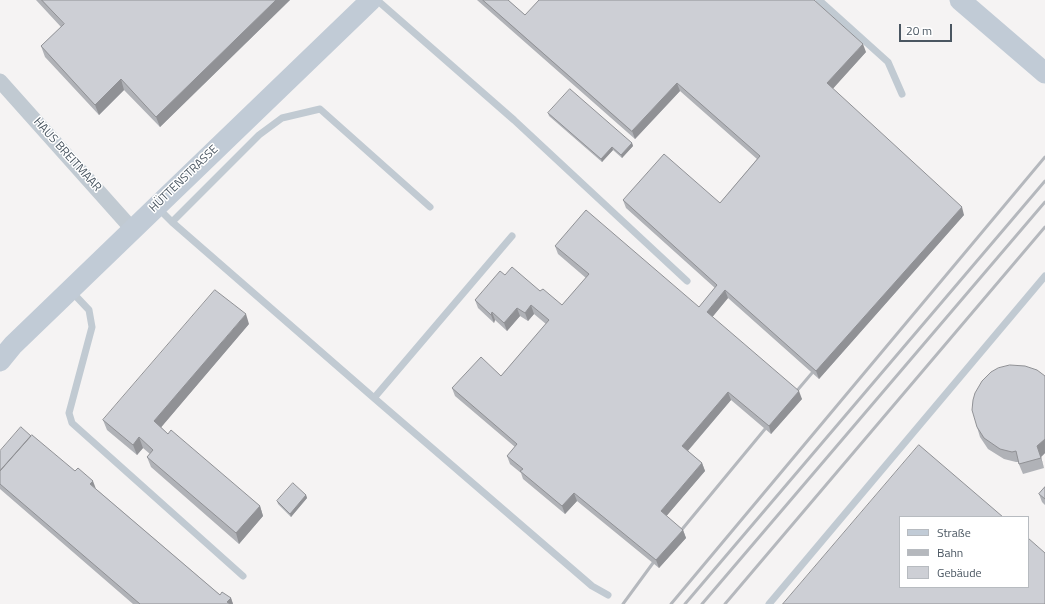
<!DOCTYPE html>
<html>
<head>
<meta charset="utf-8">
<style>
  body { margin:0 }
  #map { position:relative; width:1045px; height:604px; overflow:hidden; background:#f5f3f3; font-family:"Titillium Web",sans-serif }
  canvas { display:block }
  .legend { position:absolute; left:899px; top:516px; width:130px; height:72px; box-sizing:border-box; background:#fff; border:1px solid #b7bbc0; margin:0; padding:5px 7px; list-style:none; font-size:12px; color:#4a5661 }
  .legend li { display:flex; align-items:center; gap:8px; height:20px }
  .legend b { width:20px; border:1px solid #b7bbc0 }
  .scale { position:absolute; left:899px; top:24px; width:53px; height:18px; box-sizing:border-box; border:2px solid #4a5661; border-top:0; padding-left:5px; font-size:12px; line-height:14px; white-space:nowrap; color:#4a5661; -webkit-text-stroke:3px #fff; paint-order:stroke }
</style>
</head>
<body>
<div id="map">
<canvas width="1045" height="604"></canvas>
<ul class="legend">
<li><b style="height:5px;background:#c1cbd6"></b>Straße</li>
<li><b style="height:5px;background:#b5b8bd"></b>Bahn</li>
<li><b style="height:11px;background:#cdcfd5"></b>Gebäude</li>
</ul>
<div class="scale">20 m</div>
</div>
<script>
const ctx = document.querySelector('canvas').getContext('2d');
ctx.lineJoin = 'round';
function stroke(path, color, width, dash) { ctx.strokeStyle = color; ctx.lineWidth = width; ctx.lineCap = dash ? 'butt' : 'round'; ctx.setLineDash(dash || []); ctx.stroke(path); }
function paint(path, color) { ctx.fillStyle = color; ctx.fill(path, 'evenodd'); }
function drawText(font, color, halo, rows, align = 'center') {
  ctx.font = font + ' "Titillium Web",sans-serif'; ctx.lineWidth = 3; ctx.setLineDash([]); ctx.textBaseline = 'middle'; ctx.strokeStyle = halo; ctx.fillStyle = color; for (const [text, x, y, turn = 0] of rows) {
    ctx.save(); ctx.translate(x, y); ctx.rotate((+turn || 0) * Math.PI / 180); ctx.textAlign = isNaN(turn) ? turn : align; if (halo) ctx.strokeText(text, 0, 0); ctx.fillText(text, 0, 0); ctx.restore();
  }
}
const lane = new Path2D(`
  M377 0 514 120 687 281
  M819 0 888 62 902 94
  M158 208 172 222 374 398 512 236
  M172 222 259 135 282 118 320 109 430 207
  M72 292 89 310 92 327 69 413 72 423 243 576
  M374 398 592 586 608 595
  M769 604 1045 276`);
const street = new Path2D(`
  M0 81 133 230`);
const secondary = new Path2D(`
  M960 0 1045 73
  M0 361 13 345 371 0`);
const rail = new Path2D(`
  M795 393 812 373
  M679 533 765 429
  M623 604 653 563
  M671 604 1045 157
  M685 604 1045 181
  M702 604 1045 202
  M725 604 1045 227`);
const wall = new Path2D(`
  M36 0H290L160 127 124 90 99 115 45 57 41 46 61 27Z
  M477 0H508L525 15 866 52 832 89 964 215 819 379 728 298 712 317 802 399 771 434 731 400 688 451 702 463 705 471 666 516 683 530 686 538 659 568 577 501 565 514 523 479 521 473 510 464 507 456 515 447 455 396 452 388 501 376 546 324 534 314 528 321 520 316 507 331 495 320 494 323 478 308 475 300 505 275 540 291 562 305 586 278 558 254 555 246 699 307 715 288 626 208 623 200 720 203 757 159 680 91 635 139Z
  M548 113 632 143 633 146 622 158 613 150 602 162 549 116Z
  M249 324 161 427 168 434 260 506 263 516 239 544 151 467 147 457 150 454 143 448 137 455 107 430 103 420Z
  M1045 376V453L1041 457 1044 468 1023 474 1018 462H1016L1004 459 988 449 980 437 977 427Z
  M31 436 96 489 220 595 231 598 233 604H133L0 489V451Z
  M1045 487V505L1042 502 1039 494Z
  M306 495 307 498 291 517 278 504 277 501Z`);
const shadedWall = new Path2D(`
  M276 0H290L160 127 156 117Z
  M863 44 866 52 830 92 827 83Z
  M121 79 124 90 99 115 95 105Z
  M677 83 680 91 635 139 632 131Z
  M632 143 633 146 622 158 621 155Z
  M612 147 613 150 602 162 601 159Z
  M962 207 964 215 819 379 816 371Z
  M725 290 728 298 710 320 707 312Z
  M531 305 534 314 528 321 525 313Z
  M517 308 520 316 507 331 504 323Z
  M492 312 495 320 494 323 491 315Z
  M246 314 249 324 158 431 154 421Z
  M799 391 802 399 771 434 769 426Z
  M728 392 731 400 685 454 682 446Z
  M139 437 143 448 137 455 133 445Z
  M1045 439V453L1041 457 1044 468 1037 446Z
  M702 463 705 471 664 519 661 511Z
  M93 481 96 489 90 484Z
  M574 493 577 501 565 514 562 506Z
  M306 495 307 498 291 517 290 514Z
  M260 506 263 516 239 544 236 533Z
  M683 530 686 538 659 568 656 560Z
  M231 598 233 604H228L227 602Z`);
const building = new Path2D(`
  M42 0H276L156 117 121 79 95 105 41 46 64 24Z
  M483 0H508L525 15 539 0H814L863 44 827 83 962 207 816 371 725 290 707 312 799 391 769 426 728 392 682 446 702 463 661 511 683 530 656 560 574 493 562 506 520 471 523 469 507 456 517 444 452 388 481 357 501 376 549 320 531 305 525 313 517 308 504 323 492 312 491 315 475 300 500 271 505 275 512 267 540 291 543 289 562 305 589 274 555 246 586 210 699 307 717 285 623 200 664 154 720 203 760 156 677 83 632 131Z
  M570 89 632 143 621 155 612 147 601 159 548 113Z
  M215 290 246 314 154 421 168 434 171 430 260 506 236 533 147 457 153 450 139 437 133 445 103 420Z
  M1010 365 1025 366 1037 370 1045 376V439L1037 446 1041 458 1019 464 1016 451 1012 452 1000 449 984 438 977 427 972 410 973 400 975 393 982 381 991 372 998 368Z
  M21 427 31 436 0 471V451Z
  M32 435 75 471 78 468 93 481 90 484 220 595 222 592 231 598 227 602 230 604H140L0 484V471Z
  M919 445 1003 517H900V587H1028V538L1045 553V604H783Z
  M293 483 306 495 290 514 277 501Z
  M1045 487V499L1039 494Z`);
const streetNames = [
  ["HAUS BREITMAAR",67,155,48],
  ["HÜTTENSTRASSE",184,179,-44]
];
stroke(lane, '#c1cad2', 7);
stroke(street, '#c1cad2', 15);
stroke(secondary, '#c1cbd6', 21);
stroke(rail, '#b5b8bd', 3);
paint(wall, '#b0b2b7');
paint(shadedWall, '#909195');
paint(building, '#cdcfd5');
stroke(building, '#909195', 1);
drawText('12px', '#4a5661', '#fff', streetNames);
</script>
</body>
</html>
